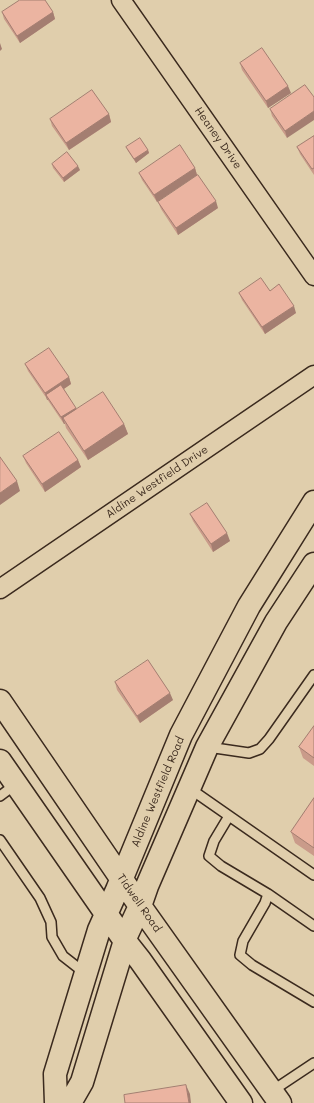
<!DOCTYPE html>
<html>
<head>
<meta charset="utf-8">
<style>
  body { margin:0 }
  canvas { display:block; background:#e0ceac }
</style>
</head>
<body>
<canvas width="314" height="1103"></canvas>
<script>
const ctx = document.querySelector('canvas').getContext('2d');
ctx.lineJoin = 'round';
function stroke(path, color, width, dash) { ctx.strokeStyle = color; ctx.lineWidth = width; ctx.lineCap = dash ? 'butt' : 'round'; ctx.setLineDash(dash || []); ctx.stroke(path); }
function paint(path, color) { ctx.fillStyle = color; ctx.fill(path, 'evenodd'); }
function drawText(font, color, halo, rows, align = 'center') {
  ctx.font = font + ' Mali,sans-serif'; ctx.lineWidth = 3.5; ctx.setLineDash([]); ctx.textBaseline = 'middle'; ctx.strokeStyle = halo; ctx.fillStyle = color; for (const [text, x, y, turn = 0] of rows) {
    ctx.save(); ctx.translate(x, y); ctx.rotate((+turn || 0) * Math.PI / 180); ctx.textAlign = isNaN(turn) ? turn : align; if (halo) ctx.strokeText(text, 0, 0); ctx.fillText(text, 0, 0); ctx.restore();
  }
}
const service = new Path2D(`
  M208 747 249 753 260 749 269 739 314 675
  M189 788 314 875
  M0 796 16 784
  M229 816 214 841 209 856 221 866 268 894 265 903 243 941 240 955 252 965 314 1002
  M0 840 40 898 51 922 52 937 63 956 86 974
  M268 894 314 926
  M272 1091 314 1063`);
const minor = new Path2D(`
  M121 0 314 276
  M0 589 314 375`);
const secondary = new Path2D(`
  M0 701 140 906 280 1103
  M0 761 125 941 140 960 241 1103
  M56 1103 55 1074 99 930 117 890 181 735 249 606 314 502
  M70 1103 82 1082 127 934 140 906 147 886 207 747 276 622 314 564`);
const wall = new Path2D(`
  M2 12H53L55 19 20 43 4 19Z
  M240 63 291 93 268 108 242 70Z
  M305 85 287 138 272 116 270 109Z
  M109 114 111 122 69 150 52 126 50 119Z
  M314 136V175L300 154 297 147Z
  M126 147 148 150 149 153 136 163 128 151Z
  M52 164 80 170 64 182 53 168Z
  M195 168 197 175 157 202 142 180 139 173Z
  M158 202 218 208 178 235 161 209Z
  M270 291 296 313 265 334 242 300 239 293Z
  M25 364 69 377 71 384 64 389 76 409 124 424 128 434 88 460 66 428 65 424H64L28 371Z
  M23 456 78 460 81 467 45 492 26 463Z
  M190 514 230 541 213 552 193 521Z
  M115 682 173 700 140 723 117 690Z
  M314 726V766L303 758 299 747Z
  M314 798V856L295 843 291 832Z`);
const shadedWall = new Path2D(`
  M53 12 55 19 20 43 17 36Z
  M0 43 2 49 0 51Z
  M288 86 291 93 268 108 266 101Z
  M314 111V120L287 138 285 131Z
  M109 114 111 122 69 150 66 143Z
  M148 150 149 153 136 163 134 159Z
  M78 166 80 170 64 182 63 178Z
  M195 168 197 175 157 202 154 195Z
  M216 201 218 208 178 235 176 228Z
  M294 306 296 313 265 334 262 327Z
  M69 377 71 384 49 399 46 395 48 400H47L45 393Z
  M76 408 78 415 63 418 65 424H64L61 417Z
  M124 424 128 434 88 460 84 451Z
  M78 460 81 467 45 492 42 484Z
  M17 481 20 491 0 505V493Z
  M227 533 230 541 213 552 211 544Z
  M170 693 173 700 140 723 137 716Z
  M186 1085 190 1094 191 1103H189Z`);
const building = new Path2D(`
  M20 0H45L53 12 17 36 2 12Z
  M262 48 288 86 266 101 240 63Z
  M305 85 314 97V111L285 131 270 109Z
  M92 90 109 114 66 143 50 119Z
  M314 136V168L312 169 297 147Z
  M140 138 148 150 134 159 126 147Z
  M180 145 195 168 154 195 139 173Z
  M67 152 78 166 63 178 52 164Z
  M198 175 216 201 176 228 158 202Z
  M261 278 270 291 279 284 294 306 262 327 239 293Z
  M49 348 69 377 45 393 25 364Z
  M61 385 76 408 61 417 46 395Z
  M103 392 124 424 84 451 63 418Z
  M59 432 78 460 42 484 23 456Z
  M0 457 17 481 0 493Z
  M207 503 227 533 211 544 190 514Z
  M148 660 170 693 137 716 115 682Z
  M314 726V758L299 747Z
  M314 798V848L291 832Z
  M186 1085 189 1103H125L124 1095Z`);
const streetNames = [
  ["Heaney Drive",218,138,55],
  ["Aldine Westfield Drive",157,482,-34],
  ["Aldine Westfield Road",158,792,-67],
  ["Tidwell Road",139,903,55]
];
stroke(service, '#3b2a1e', 12);
stroke(minor, '#3b2a1e', 21);
stroke(secondary, '#3b2a1e', 25);
stroke(service, '#e0ceac', 9);
stroke(minor, '#e0ceac', 18);
stroke(secondary, '#e0ceac', 22);
paint(wall, '#ca9b8a');
paint(shadedWall, '#a47e71');
paint(building, '#ebb4a1');
stroke(building, '#a47e71', 1);
drawText('11px', '#3b2a1e', '#e0ceac', streetNames);
</script>
</body>
</html>
